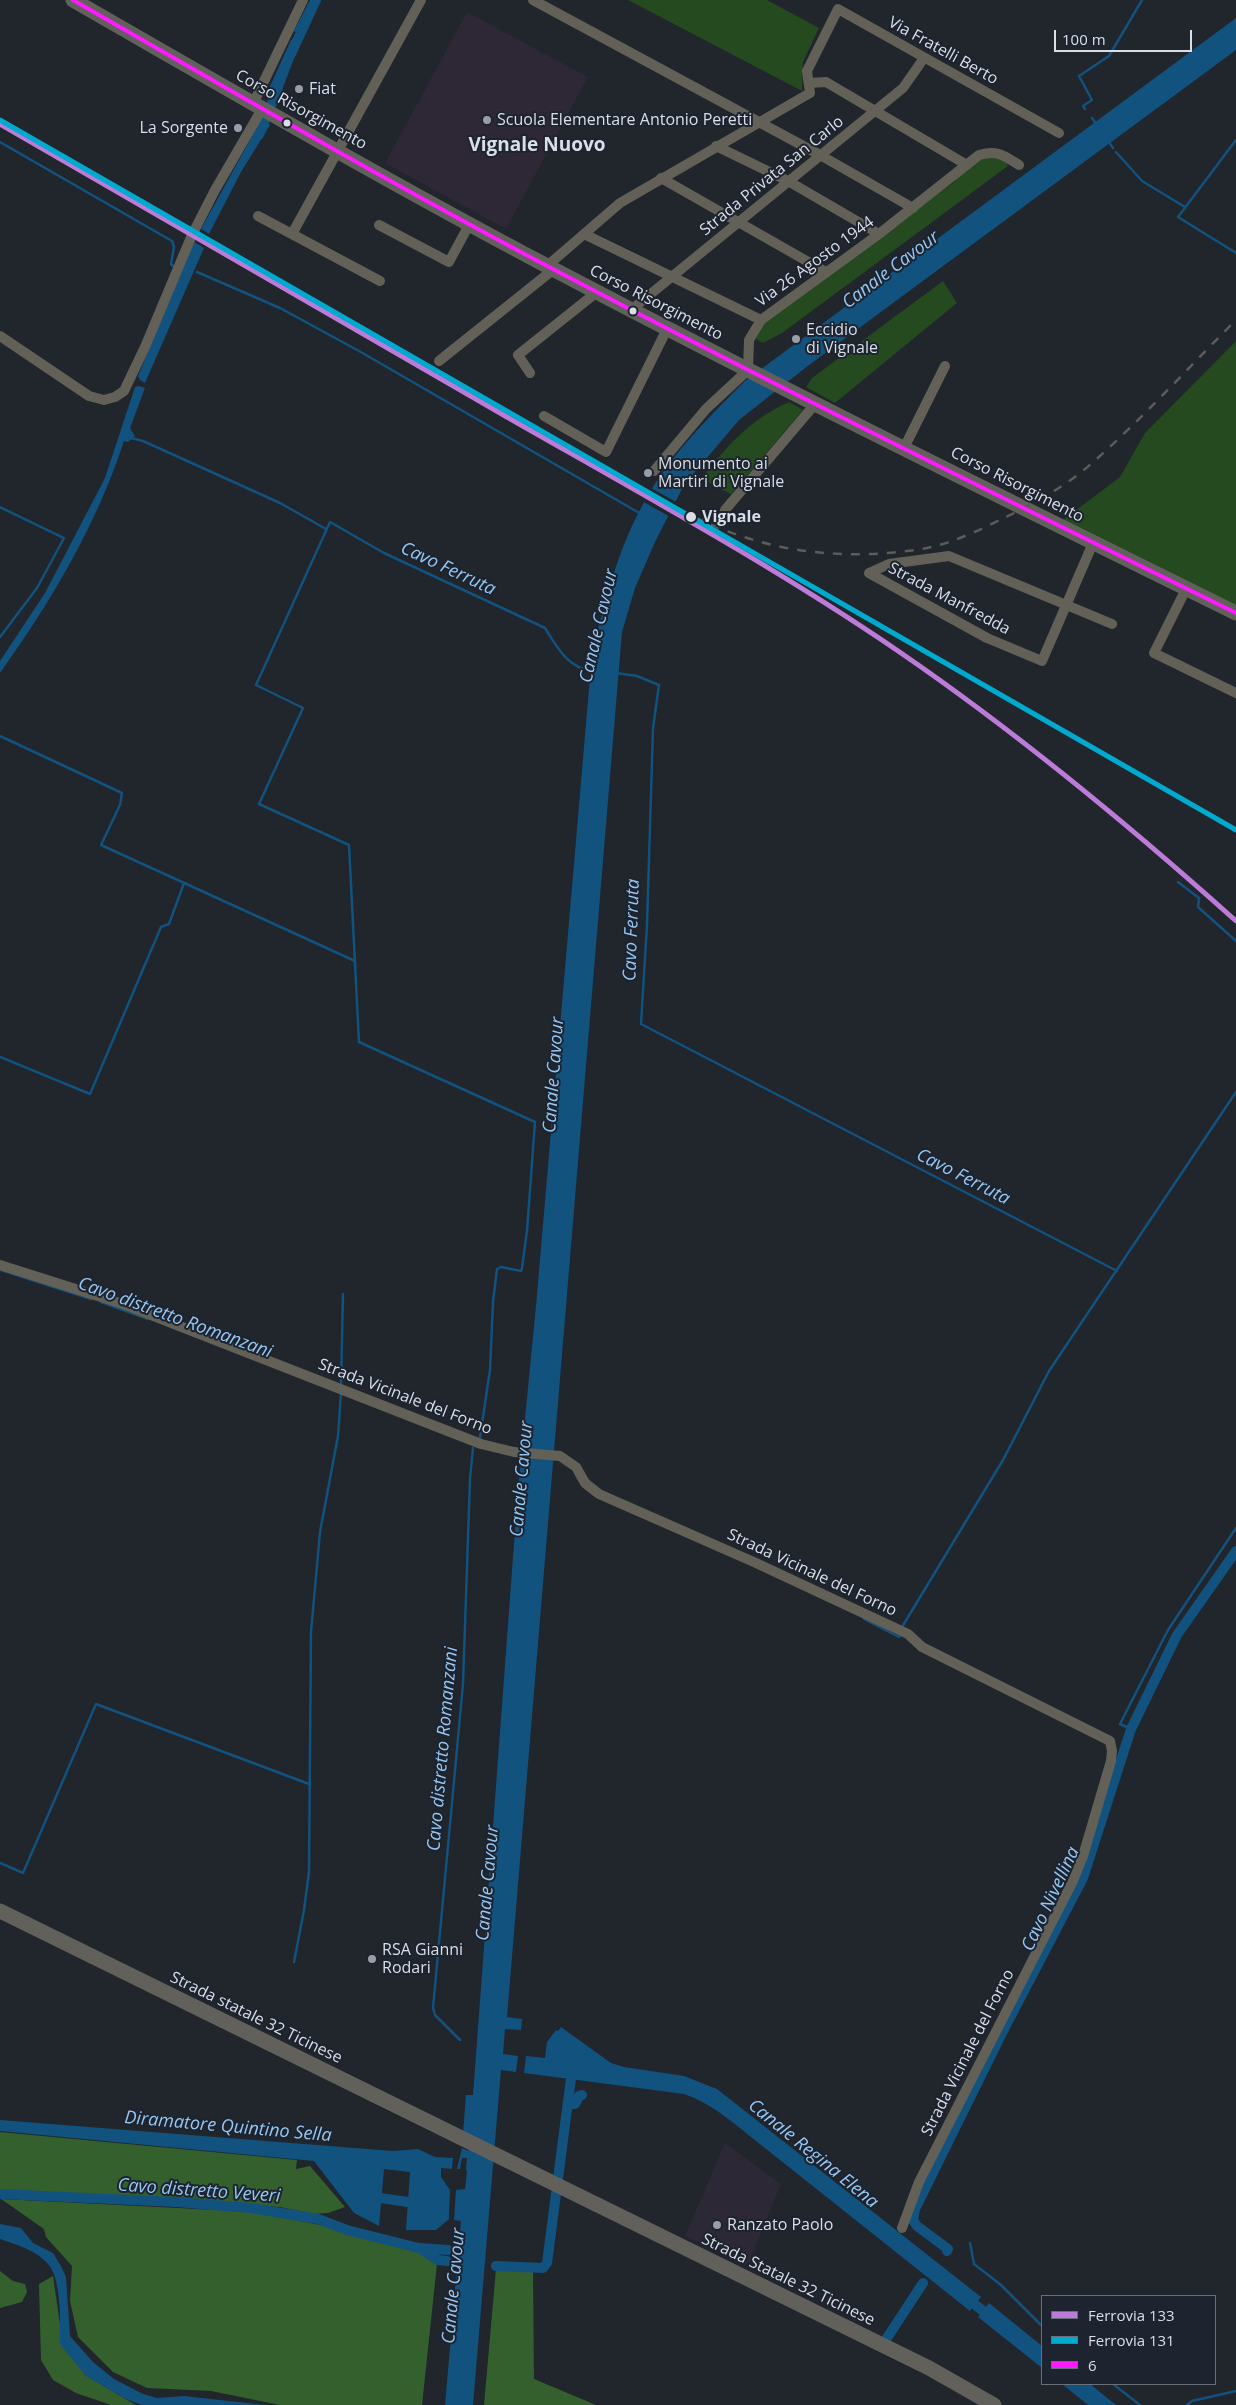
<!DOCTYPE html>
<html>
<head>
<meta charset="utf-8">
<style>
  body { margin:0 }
  #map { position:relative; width:1236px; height:2405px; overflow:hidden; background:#21252c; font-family:"Open Sans",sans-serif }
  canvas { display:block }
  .legend { position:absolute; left:1041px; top:2295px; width:175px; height:90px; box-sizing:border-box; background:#1d2430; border:1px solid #696f79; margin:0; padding:6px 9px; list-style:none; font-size:15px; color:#dadfe7 }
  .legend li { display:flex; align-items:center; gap:10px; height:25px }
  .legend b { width:25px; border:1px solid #696f79 }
  .scale { position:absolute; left:1054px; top:30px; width:138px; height:22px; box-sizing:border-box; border:2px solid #dadfe7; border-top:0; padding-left:6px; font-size:15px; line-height:18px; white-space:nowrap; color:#dadfe7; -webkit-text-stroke:4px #1d2430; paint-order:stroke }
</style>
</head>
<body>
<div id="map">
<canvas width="1236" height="2405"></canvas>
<ul class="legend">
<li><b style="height:6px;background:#bd7bd9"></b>Ferrovia 133</li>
<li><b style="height:6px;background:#00a9ce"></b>Ferrovia 131</li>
<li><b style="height:6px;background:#ff1aff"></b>6</li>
</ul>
<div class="scale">100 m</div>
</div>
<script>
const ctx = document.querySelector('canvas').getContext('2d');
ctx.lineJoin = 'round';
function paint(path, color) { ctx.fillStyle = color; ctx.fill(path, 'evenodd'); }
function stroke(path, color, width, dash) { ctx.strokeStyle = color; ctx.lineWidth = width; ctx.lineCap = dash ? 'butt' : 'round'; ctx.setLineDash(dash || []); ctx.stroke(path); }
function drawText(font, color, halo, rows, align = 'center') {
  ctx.font = font + ' "Open Sans",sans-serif'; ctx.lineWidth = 4; ctx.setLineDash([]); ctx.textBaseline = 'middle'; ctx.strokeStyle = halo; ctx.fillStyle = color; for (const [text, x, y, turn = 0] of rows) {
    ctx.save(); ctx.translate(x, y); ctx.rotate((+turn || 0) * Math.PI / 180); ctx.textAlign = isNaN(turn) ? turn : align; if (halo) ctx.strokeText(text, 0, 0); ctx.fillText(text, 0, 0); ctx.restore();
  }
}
const industrial = new Path2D(`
  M725 2143 781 2184 748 2265 685 2236Z`);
const education = new Path2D(`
  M467 12 588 77 506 229 385 163Z`);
const green = new Path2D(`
  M628 0H767L819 28 803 62 802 91Z
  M987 155 1006 161 1008 166 782 333 763 343 756 339 764 323 954 182 964 170Z
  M943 281 957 303 835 403 806 387 812 378Z
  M1236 341V605L1063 520 1120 477 1145 433Z
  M789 402 803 410 731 494 701 479C726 447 750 419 789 402Z`);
const forest = new Path2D(`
  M0 2132 297 2160 296 2169 310 2166 345 2207 328 2213 314 2214 280 2207 155 2197 0 2190Z
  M1 2199 256 2212 320 2225 418 2251 437 2264 422 2405H280L211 2391 147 2388 113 2372 78 2337 70 2301 72 2266 46 2237 44 2229Z
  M496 2269 533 2271 534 2379 596 2405H484Z
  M0 2271 13 2281 25 2284 27 2292 22 2302 0 2308Z
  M53 2276 62 2338 85 2375 136 2405H111L76 2393 53 2380 41 2360 39 2284Z`);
const water = new Path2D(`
  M310 0H321L303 37 294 31Z
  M1236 18V50L809 365 739 420 684 485 655 542 635 588 622 632 507 2017 522 2019 521 2030 505 2029 503 2054 518 2056 516 2072 501 2070 473 2405H445L461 2221 454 2220 456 2190 465 2189 467 2171 466 2170 467 2158H462L460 2169H457L462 2148 469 2151 470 2136 463 2133 466 2095H473L518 1490 536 1306 592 654C604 605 616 555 640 510 665 460 706 420 745 381Z
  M291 40 300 43 277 103 266 95Z
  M261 120 270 125 241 172 209 234 201 229Z
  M194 242 204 248 145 383 140 380 138 376Z
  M139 386 145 388 130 428 135 436 128 442 124 441C97 524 51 602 0 673V661L45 593 105 478 135 387Z
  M561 2027 611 2063 624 2067 684 2076 717 2089 981 2297 970 2311 746 2133C726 2117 708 2102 684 2094L524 2073 526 2056 545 2058 547 2042 556 2030 558 2031Z
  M0 2120 393 2151 418 2149 435 2157 453 2158 452 2169 441 2168V2177L450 2190 449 2219 436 2230H406L410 2172 384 2169 379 2226 354 2213 314 2161 0 2131Z
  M0 2224 21 2228 33 2243 53 2253 62 2268 66 2277 70 2336 93 2362 114 2379 143 2394 157 2398 184 2396 265 2405H142L128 2400 86 2376 60 2344C60 2323 62 2280 48 2264 36 2250 17 2245 0 2239Z
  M989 2303 1042 2346V2368L978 2317Z
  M1062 2384H1090L1116 2405H1088Z`);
const pier = new Path2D(`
  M651 488 678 503 670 517 642 501Z`);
const stream = new Path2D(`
  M1085 109 1083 106 1092 100 1079 76 1109 56 1142 0
  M1092 118 1096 124
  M1236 140 1178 217 1236 253
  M1108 141 1113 148
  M0 142 172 241 174 247 171 264 173 266
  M1116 152 1142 181 1185 207
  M197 272 280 308 359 351 641 514
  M131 438 143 441 280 503 326 529
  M0 507 64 538 37 588 0 637
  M616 673 637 676 659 685 653 728 647 925 641 1024 1117 1271
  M0 736 122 793 120 805 101 845 355 961
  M1178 882 1199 898 1198 907 1236 941
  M0 1057 90 1094 161 927 169 924 184 883
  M1 1270 91 1299
  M101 1302 148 1319
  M341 1385 343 1294
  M478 1441 480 1437 490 1370 493 1302 497 1269 501 1267 521 1271 522 1268 527 1231 535 1122 359 1042 349 845 259 804 303 708 256 685 330 522 384 553 545 628C557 647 568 669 593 671
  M864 1619 899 1637 901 1633
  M902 1627 1003 1460 1049 1371 1236 1092
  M1131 1729 1120 1724 1168 1630 1236 1528
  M0 1863 23 1873 96 1704 309 1784
  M294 1962 304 1910 309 1872 311 1632 320 1532 338 1436 341 1393
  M460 2040 435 2015 433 2008 463 1684 470 1479 473 1448
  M970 2243 974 2264 1001 2285 1042 2326
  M1113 2384 1140 2405
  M1187 2405 1192 2401 1236 2391`);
const canal = new Path2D(`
  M291 54 316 0
  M259 135 278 88
  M568 2104H575L579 2096 582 2095
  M370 2193 374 2197 421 2204
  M0 2194 176 2202 251 2208 318 2219 347 2230 419 2248 438 2260 447 2261
  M420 2248 448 2250
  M947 2251 948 2249 917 2226 913 2220 915 2209 1002 2033 1083 1878 1131 1729 1177 1635 1236 1551
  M496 2266 543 2268 547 2263 572 2071
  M964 2296 992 2318
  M887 2338 923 2283`);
const street = new Path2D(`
  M533 0 820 155 913 208
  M809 83 826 82 967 165
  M253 104 303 0
  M716 146 788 181 879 234
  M661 178 826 272
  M258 216 380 281
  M379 225 449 262 470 223
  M292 234 421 0
  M584 234 761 320
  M547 266 620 203 810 93 807 71 838 9 1059 133
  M631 310 903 88 924 58
  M0 336 89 396 104 400 115 397 124 391 145 347 192 235 215 190 262 109
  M439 361 554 269
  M530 373 518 355 597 292
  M544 416 606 452 667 329
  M904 448 945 366
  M654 471 706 409 748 370 749 340 761 320 879 234 979 155C998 150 1003 155 1019 165
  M725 510 816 403
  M1093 543 1090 550 1042 661 987 638 869 573 889 564 949 556 1112 624
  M1186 589 1154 653 1236 693
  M0 1265 123 1304 481 1444 514 1452 560 1456 576 1467 585 1483 599 1494 756 1563 908 1634 922 1647 1110 1741 1112 1751 1111 1761 1083 1856 1073 1881 919 2182 902 2228`);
const primary = new Path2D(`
  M73 0C231 91 390 183 551 268 777 387 1007 500 1236 613
  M0 1911 929 2368 994 2405`);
const rail = new Path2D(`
  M678 510C699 519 719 529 741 536 801 556 865 559 927 548 953 543 984 528 1008 516 1037 502 1067 485 1091 464 1142 419 1188 368 1236 320
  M711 532 748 550`);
const bus1 = new Path2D(`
  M73 0C231 91 390 183 551 268 777 387 1007 500 1236 613`);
const rail1 = new Path2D(`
  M0 124C169 222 338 320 507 417 640 493 774 566 901 653 1019 734 1129 825 1236 921`);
const rail2 = new Path2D(`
  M0 120 1236 830`);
const markers = [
  [299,89,5,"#999ea6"],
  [487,120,5,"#999ea6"],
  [287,123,4.5,"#dadfe7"],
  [238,128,5,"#999ea6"],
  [633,311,4.5,"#dadfe7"],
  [796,339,5,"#999ea6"],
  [648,473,5,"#999ea6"],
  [691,517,6,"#dadfe7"],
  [372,1959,5,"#999ea6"],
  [717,2225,5,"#999ea6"]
];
const streetNames = [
  ["Via Fratelli Berto",943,51,29],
  ["Corso Risorgimento",301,110,29],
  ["Strada Privata San Carlo",772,176,-39],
  ["Via 26 Agosto 1944",815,262,-36],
  ["Corso Risorgimento",656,303,27],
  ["Corso Risorgimento",1017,485,27],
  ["Strada Manfredda",949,599,28],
  ["Strada Vicinale del Forno",405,1397,21],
  ["Strada Vicinale del Forno",812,1573,25],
  ["Strada statale 32 Ticinese",256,2018,26],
  ["Strada Vicinale del Forno",968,2053,-63],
  ["Strada Statale 32 Ticinese",788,2280,26]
];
const poiNames = [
  ["Fiat",309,89],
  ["Scuola Elementare Antonio Peretti",497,120],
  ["La Sorgente",228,128,"right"],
  ["Eccidio",806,330],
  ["di Vignale",806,348],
  ["Monumento ai",658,464],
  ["Martiri di Vignale",658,482],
  ["RSA Gianni",382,1950],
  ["Rodari",382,1968],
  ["Ranzato Paolo",727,2225]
];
const stopNames = [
  ["Vignale",702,517]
];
const waterNames = [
  ["Canale Cavour",891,270,-37],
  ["Cavo Ferruta",448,569,25],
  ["Canale Cavour",599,626,-77],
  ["Cavo Ferruta",632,930,-88],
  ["Canale Cavour",554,1075,-86],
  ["Cavo Ferruta",963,1177,27],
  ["Cavo distretto Romanzani",175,1318,20],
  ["Canale Cavour",522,1479,-85],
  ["Cavo distretto Romanzani",443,1749,-85],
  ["Canale Cavour",488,1883,-85],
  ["Cavo Nivellina",1051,1899,-65],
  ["Diramatore Quintino Sella",228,2127,5],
  ["Canale Regina Elena",813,2154,39],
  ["Cavo distretto Veveri",199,2191,4],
  ["Canale Cavour",454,2286,-85]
];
const quarterNames = [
  ["Vignale Nuovo",537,146]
];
paint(industrial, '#2c2836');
paint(education, '#2e2735');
paint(green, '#254a1f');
paint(forest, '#34602d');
paint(water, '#12527f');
paint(pier, '#21252c');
stroke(stream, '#12527f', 2.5);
stroke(canal, '#12527f', 10);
stroke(street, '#626057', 10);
stroke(primary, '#62605a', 15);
stroke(rail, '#5c5c5a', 2.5, [9, 9]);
stroke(bus1, '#ff1aff', 4);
stroke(rail1, '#bd7bd9', 5);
stroke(rail2, '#00a9ce', 5);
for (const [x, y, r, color] of markers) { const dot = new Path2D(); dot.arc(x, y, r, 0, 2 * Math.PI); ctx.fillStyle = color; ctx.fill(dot); stroke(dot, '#1d2430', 2); }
drawText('16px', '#dadfe7', '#1d2430', streetNames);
drawText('16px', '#dadfe7', '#1d2430', poiNames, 'left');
drawText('bold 16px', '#dadfe7', '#1d2430', stopNames, 'left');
drawText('italic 18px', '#96c7f2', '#1d2430', waterNames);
drawText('bold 19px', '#dadfe7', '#1d2430', quarterNames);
</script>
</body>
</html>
